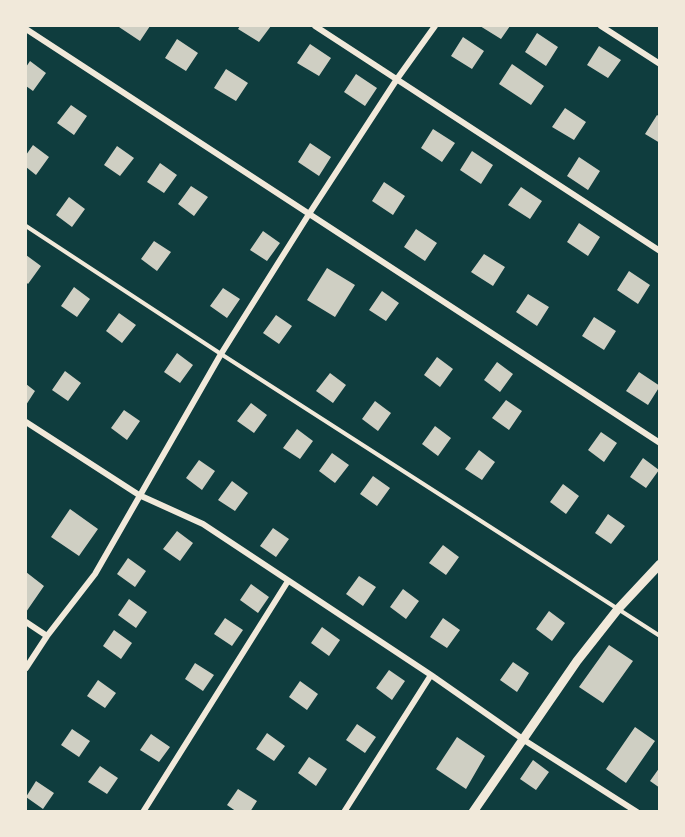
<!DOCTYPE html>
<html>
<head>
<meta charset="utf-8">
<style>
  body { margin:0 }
  #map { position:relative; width:685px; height:837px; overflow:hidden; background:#0f3d3e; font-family:Montserrat,sans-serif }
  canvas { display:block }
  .frame { position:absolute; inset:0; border:27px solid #f1e9da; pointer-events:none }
</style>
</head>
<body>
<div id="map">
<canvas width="685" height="837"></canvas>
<div class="frame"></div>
</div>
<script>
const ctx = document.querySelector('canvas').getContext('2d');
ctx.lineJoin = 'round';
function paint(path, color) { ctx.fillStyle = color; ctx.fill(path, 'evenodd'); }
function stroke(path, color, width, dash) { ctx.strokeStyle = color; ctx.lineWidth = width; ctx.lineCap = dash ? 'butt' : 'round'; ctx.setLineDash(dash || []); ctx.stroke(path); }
const building = new Path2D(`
  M120 26H150L140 41 119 27Z
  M240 26H271L259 42 238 29Z
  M480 26H510L501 39Z
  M537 33 558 47 546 66 525 52Z
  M463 37 484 51 472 69 451 56Z
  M177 39 198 53 186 71 165 58Z
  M310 44 331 58 319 76 297 63Z
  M599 46 621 60 608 78 587 65Z
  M30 61 46 73 33 91 26 86V67Z
  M512 64 544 86 531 105 499 84Z
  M226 69 248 83 236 101 214 88Z
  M356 74 377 88 365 106 344 92Z
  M71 105 87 116 74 135 57 123Z
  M565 108 586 122 574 140 552 127Z
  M657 115 660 117V143L645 134Z
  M433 129 455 143 442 162 421 148Z
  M310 143 331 157 319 176 298 162Z
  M33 145 49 157 36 175 26 167V155Z
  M117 146 134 158 120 176 104 165Z
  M472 151 493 165 481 184 460 170Z
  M579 157 600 171 588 190 567 176Z
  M160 163 177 175 164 193 147 182Z
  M384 182 405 196 393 215 372 201Z
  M191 186 208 197 194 216 178 204Z
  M521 187 542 201 530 219 508 205Z
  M69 197 85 209 72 227 56 215Z
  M579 223 600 237 588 256 567 242Z
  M416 229 437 243 425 261 404 247Z
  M263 231 280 243 267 261 250 250Z
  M154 241 171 252 157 271 141 259Z
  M484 254 505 267 493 286 471 272Z
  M26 255 41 266 28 284 26 282Z
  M327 268 355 285 335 317 307 300Z
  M629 271 650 285 638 304 617 290Z
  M74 287 90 299 77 317 61 306Z
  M223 288 240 299 227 318 210 306Z
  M382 291 399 303 386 321 369 310Z
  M528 294 549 307 537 326 516 312Z
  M119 313 136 325 122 343 106 331Z
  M276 315 292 326 279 344 263 333Z
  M594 317 616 331 604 350 582 336Z
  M177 353 193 365 180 383 164 372Z
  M437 357 453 369 440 387 424 375Z
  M497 362 513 374 500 392 484 380Z
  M65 371 81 383 68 401 52 390Z
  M639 372 660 386 648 405 626 391Z
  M330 373 346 385 333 403 316 391Z
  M26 384 35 391 26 405Z
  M506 400 522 411 509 430 492 418Z
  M375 401 391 413 378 431 362 419Z
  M251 403 267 415 254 433 237 421Z
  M124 410 140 421 127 440 111 428Z
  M435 426 451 438 438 456 422 444Z
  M297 429 313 441 300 459 283 448Z
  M601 432 617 443 604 462 588 450Z
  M479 450 495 462 482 480 465 469Z
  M332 453 349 465 335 483 319 471Z
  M643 458 659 470 646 488 630 477Z
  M199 460 215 471 202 490 186 478Z
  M373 476 390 488 377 506 360 494Z
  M232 481 248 493 235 511 218 500Z
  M563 484 579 496 566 514 550 502Z
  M70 509 98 529 79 556 51 537Z
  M608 514 625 526 611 544 595 533Z
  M273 528 289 539 276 557 260 546Z
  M177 531 193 543 180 561 163 549Z
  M443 545 459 557 446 575 429 563Z
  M128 558 146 571 135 587 117 574Z
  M26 572 44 586 26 612Z
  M359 576 376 587 363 606 346 594Z
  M251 584 269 597 258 613 240 600Z
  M403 589 419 601 406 619 390 607Z
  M129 599 147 612 136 628 118 615Z
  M549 611 565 623 552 641 536 629Z
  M225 618 243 630 232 646 214 634Z
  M443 618 460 630 447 648 430 637Z
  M322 627 340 640 329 656 311 643Z
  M114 630 132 643 121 659 103 646Z
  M609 645 633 661 603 703 579 687Z
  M513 662 529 673 517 692 500 680Z
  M195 663 214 675 203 691 185 679Z
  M389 670 405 681 392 700 376 688Z
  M98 680 116 693 105 708 87 696Z
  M300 681 318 694 307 710 289 697Z
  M357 724 376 737 365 753 346 740Z
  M635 727 655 741 626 783 606 769Z
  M72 729 90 741 79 757 61 745Z
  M267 733 285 746 274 761 256 749Z
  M151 734 170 747 159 762 140 750Z
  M457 737 485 756 466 789 436 769Z
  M309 757 327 769 316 786 298 773Z
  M533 760 549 772 536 790 520 779Z
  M100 766 118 778 107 794 88 782Z
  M660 767V788L650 781Z
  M36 781 54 793 43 809 26 797Z
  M238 789 257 801 250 812H237L227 805Z`);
const service = new Path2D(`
  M26 226 221 354 660 636`);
const minor = new Path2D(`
  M315 26 660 251
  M601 26 660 64
  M26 29 660 443
  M26 422 139 495 203 524 431 675 524 740 637 812
  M26 622 47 636
  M26 668 47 636 95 574 221 354 309 214 397 79 435 26
  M143 812 288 581
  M344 812 431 675`);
const tertiary = new Path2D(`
  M473 812 577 661 618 609 660 564`);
paint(building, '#cfcfc3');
stroke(service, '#f1e9da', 4);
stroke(minor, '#f1e9da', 6);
stroke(tertiary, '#f1e9da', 9);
</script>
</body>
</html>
